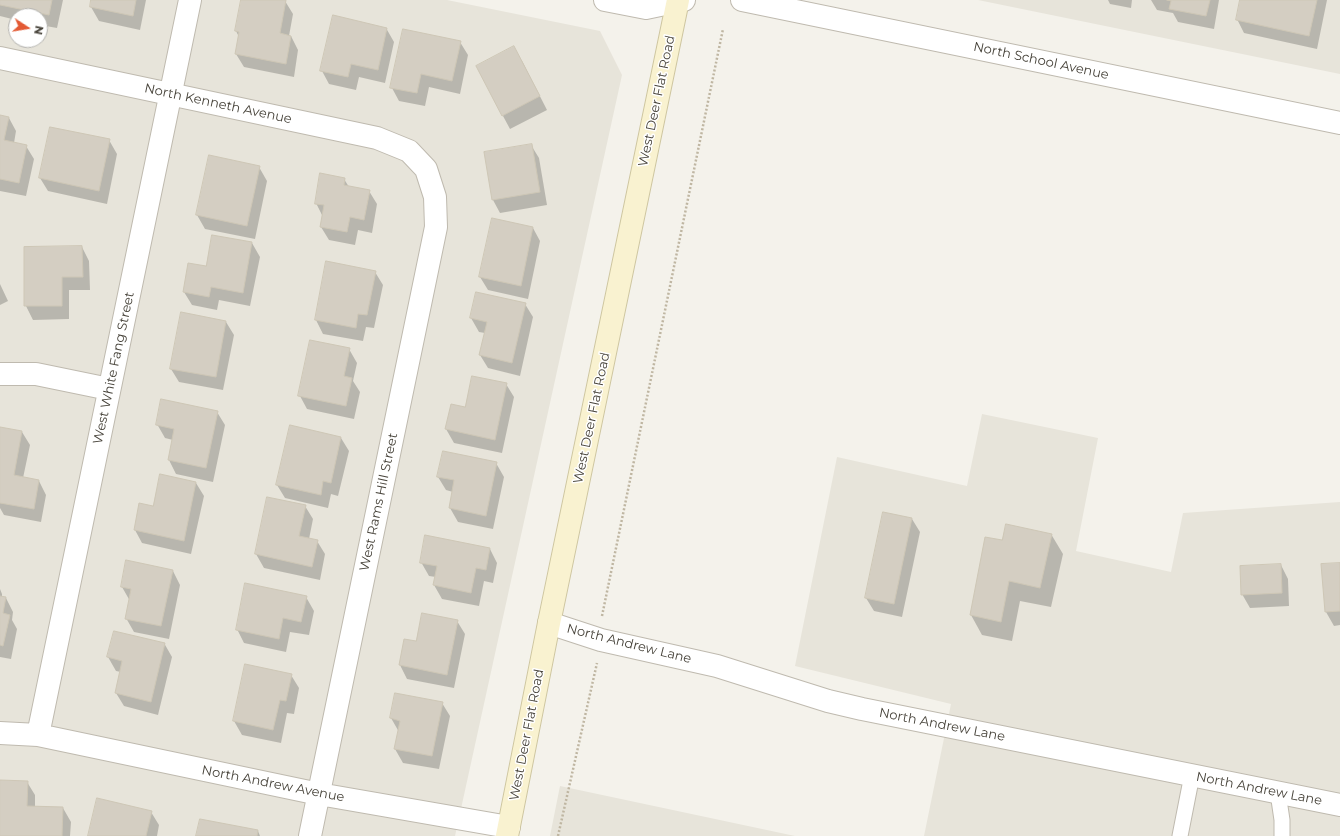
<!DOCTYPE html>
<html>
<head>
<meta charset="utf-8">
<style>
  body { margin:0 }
  #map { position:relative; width:1340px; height:836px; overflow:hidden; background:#f4f2eb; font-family:Montserrat,sans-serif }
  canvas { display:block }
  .north { position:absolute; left:8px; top:8px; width:40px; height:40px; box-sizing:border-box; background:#fff; border:1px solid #b5b4b0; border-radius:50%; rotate:102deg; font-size:11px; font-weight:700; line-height:16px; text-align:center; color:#47433a }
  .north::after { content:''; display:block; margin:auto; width:14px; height:18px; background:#e35a34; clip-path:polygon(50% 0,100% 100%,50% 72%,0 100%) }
</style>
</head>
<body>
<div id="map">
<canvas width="1340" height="836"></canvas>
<div class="north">N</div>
</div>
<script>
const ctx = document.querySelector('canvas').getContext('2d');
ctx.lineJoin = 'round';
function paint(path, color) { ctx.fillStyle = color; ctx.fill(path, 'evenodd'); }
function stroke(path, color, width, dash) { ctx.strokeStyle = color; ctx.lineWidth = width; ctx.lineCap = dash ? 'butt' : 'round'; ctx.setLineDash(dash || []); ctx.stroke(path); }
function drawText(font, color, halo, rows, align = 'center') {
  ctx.font = font + ' Montserrat,sans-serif'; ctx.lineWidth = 3; ctx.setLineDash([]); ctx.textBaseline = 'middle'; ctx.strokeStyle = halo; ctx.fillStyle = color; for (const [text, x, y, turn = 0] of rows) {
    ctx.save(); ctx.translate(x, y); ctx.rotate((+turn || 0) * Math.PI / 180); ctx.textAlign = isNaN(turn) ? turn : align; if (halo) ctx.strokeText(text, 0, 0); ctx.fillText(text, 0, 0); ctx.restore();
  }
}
const residential = new Path2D(`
  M0 0H447L600 31 622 75 455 836H0ZM16 16H40V40H16Z
  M978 0H1340V74Z
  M982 414 1098 438 1076 551 1171 572 1183 513 1340 502V836H924L951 704 795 666 837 457 967 486Z
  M560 786 795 836H550Z`);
const shadow = new Path2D(`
  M0 0H63L57 28 40 25V16H16V20L0 16Z
  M92 0H146L140 30 99 21 91 7Z
  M242 0 285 1 293 14 289 36H291L298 50 294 77 244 67 236 54 239 37 236 31Z
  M1108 0H1132L1131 8 1110 4Z
  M1151 0H1219L1214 29 1178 22 1173 13 1157 10Z
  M1241 0H1327L1317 49 1244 33 1237 19Z
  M386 28 394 42 385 83 359 77 356 90 329 84 322 71Z
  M460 42 468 55 460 94 429 87 425 106 399 101 392 88Z
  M522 61 547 110 510 129 503 116Z
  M0 116 9 118 16 131 14 143 26 146 34 159 26 196 0 191Z
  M109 140 117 154 107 204 48 191 40 178Z
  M531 145 539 158 547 205 500 213 493 200Z
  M259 167 267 181 255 239 205 229 197 215Z
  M344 179 349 187 369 191 377 204 372 233 358 230 355 245 329 240 321 227 323 217 316 203Z
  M533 228 540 241 528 299 488 290 480 277Z
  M252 243 260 257 250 306 219 300 217 310 192 305 184 292 207 267Z
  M82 247 89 261 90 290H69V319L33 320 26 306 25 248Z
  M327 263 375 272 383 285 374 328 366 327 363 341 323 334 316 320Z
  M0 284 8 301 0 305Z
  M525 304 533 317 520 376 488 368 480 355 485 333 479 332 471 318Z
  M226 322 234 335 223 390 179 382 171 369Z
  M349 349 357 363 353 381 360 392 354 419 307 409 300 396Z
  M506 384 514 397 502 453 454 443 446 429Z
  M217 412 225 425 213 482 176 474 169 460 173 440 165 438 157 424Z
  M291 426 341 438 349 451 338 496 331 494 328 508 285 498 277 485Z
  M0 428 22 432 30 445 23 478 39 481 46 495 41 522 4 515 0 508Z
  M496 463 504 477 493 529 458 522 450 508 453 492 446 490 438 477Z
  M196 483 204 496 191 554 142 543 135 530 154 507Z
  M305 506 313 519 309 539 317 541 325 554 320 580 264 568 256 554Z
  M912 519 920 532 902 617 874 611 866 598Z
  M1051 534 1063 554 1051 607 1020 601 1012 641 982 635 971 615 1003 541Z
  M490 549 497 563 493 583 484 581 479 606 442 599 434 585 436 577 429 576 421 562Z
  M1340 564V625L1334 626 1326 612 1322 565Z
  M1281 565 1288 579 1289 606 1250 608 1242 594Z
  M173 571 180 585 169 639 134 632 126 618 130 601 122 587Z
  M0 589 2 594V597L6 598 13 612 12 620 17 629 11 659 0 657Z
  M306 597 314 611 309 635 290 632 286 652 244 643 237 629Z
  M457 621 465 634 454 688 407 679 400 665 405 640 417 642Z
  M164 643 172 657 158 715 124 706 116 693 121 672 116 671 108 657Z
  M246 665 291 675 299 688 294 714 287 713 281 743 242 735 234 721Z
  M442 703 450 716 439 769 403 763 395 749 399 732 391 718Z
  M0 781 27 782 35 795V807L63 808 71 822 70 836H0Z
  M151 812 159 825 157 836H89Z
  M258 831 260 836H197Z`);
const building = new Path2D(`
  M0 0H52L49 15 0 5Z
  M91 0H136L133 16 90 7Z
  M241 0H286L280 33 291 36 286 64 235 54 239 32 235 31Z
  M1167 0H1210L1206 16 1169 9 1171 1Z
  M1240 0H1317L1309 36 1236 20Z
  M333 15 387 28 378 70 351 64 348 77 320 71Z
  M403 29 461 41 452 81 421 74 417 93 390 88Z
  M514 46 540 96 502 116 476 66Z
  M0 115 9 117 4 140 27 145 19 183 0 179Z
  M50 127 110 139 99 191 39 178Z
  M532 144 540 192 492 200 484 152Z
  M209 155 260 166 247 226 196 215Z
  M320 173 345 178 344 185 370 190 364 220 350 217 347 232 320 227 324 205 315 204Z
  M492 218 533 227 521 286 479 277Z
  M212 235 252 242 243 293 211 287 209 297 183 292 188 263 206 266Z
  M82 246 83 277H62V306H24V247Z
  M326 261 376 271 367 315 358 314 356 328 315 320Z
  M476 292 526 303 512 363 479 355 487 322 470 318Z
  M181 312 226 321 216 377 170 369Z
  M310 340 350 348 344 376 352 378 346 406 298 396Z
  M472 376 507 383 495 440 445 429 451 404 465 407Z
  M161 399 218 411 206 468 168 460 174 429 156 425Z
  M290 425 341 437 331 483 323 481 321 495 276 485Z
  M0 427 22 431 14 475 39 480 34 509 0 503Z
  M443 451 497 462 486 516 449 508 454 480 437 477Z
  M160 474 196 482 184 541 134 530 139 503 153 506Z
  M267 497 306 505 299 536 318 540 312 567 255 554Z
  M883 512 912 518 894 604 865 598Z
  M1006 524 1052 534 1040 588 1009 581 1001 622 970 615 985 537 1002 540Z
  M425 535 490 548 486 570 476 568 471 593 433 585 437 566 420 563Z
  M126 560 173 570 161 626 125 619 131 589 121 587Z
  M1340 563V611L1325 612 1321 564Z
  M1281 564 1282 593 1241 595 1240 566Z
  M245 583 307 596 301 622 283 618 279 639 236 630Z
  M0 596 6 597 3 613 10 615 3 646 0 645Z
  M422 613 458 620 447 675 399 665 404 639 416 641Z
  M114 631 165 643 151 702 115 693 122 661 107 657Z
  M245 664 292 674 286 701 280 700 273 730 233 721Z
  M395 693 443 702 432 756 394 749 400 721 390 718Z
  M0 780 28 781 27 806 63 807 62 836H0Z
  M97 798 152 811 146 836H88Z
  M200 819 258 830 257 836H196Z`);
const path = new Path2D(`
  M602 616 723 29
  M558 836 597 663`);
const service = new Path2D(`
  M1278 793 1282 820V836
  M1180 836 1192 775`);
const minor = new Path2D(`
  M0 58 377 138 409 151 426 169 435 197 436 227 310 836
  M0 374H36L109 389
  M549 623 601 640 717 666 828 701 862 709 1340 805
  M0 733 38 735 319 794 509 827
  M38 735 190 0`);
const tertiary = new Path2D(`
  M605 0 646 8 684 0
  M742 0 1340 123`);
const secondary = new Path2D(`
  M507 836 549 623 678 0`);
const streetNames = [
  ["North School Avenue",1041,61,12],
  ["West Deer Flat Road",657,101,-78],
  ["North Kenneth Avenue",218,104,12],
  ["West White Fang Street",114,368,-78],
  ["West Deer Flat Road",592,418,-78],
  ["West Rams Hill Street",379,502,-78],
  ["North Andrew Lane",629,644,14],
  ["North Andrew Lane",942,725,11],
  ["West Deer Flat Road",527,735,-79],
  ["North Andrew Avenue",273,784,11],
  ["North Andrew Lane",1259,789,11]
];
paint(residential, '#e7e4da');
paint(shadow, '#0003');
paint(building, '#d4cec2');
stroke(building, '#cec7b6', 1);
stroke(service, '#bfbaaf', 17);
stroke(minor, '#bfbaaf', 24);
stroke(tertiary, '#bfbaaf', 24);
stroke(secondary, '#cec6a0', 24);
stroke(path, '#bfb6a2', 2.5, [2, 2]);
stroke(service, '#fff', 15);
stroke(minor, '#fff', 22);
stroke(tertiary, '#fff', 22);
stroke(secondary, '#f9f2d0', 22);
drawText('13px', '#47433a', '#fff', streetNames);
</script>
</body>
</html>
